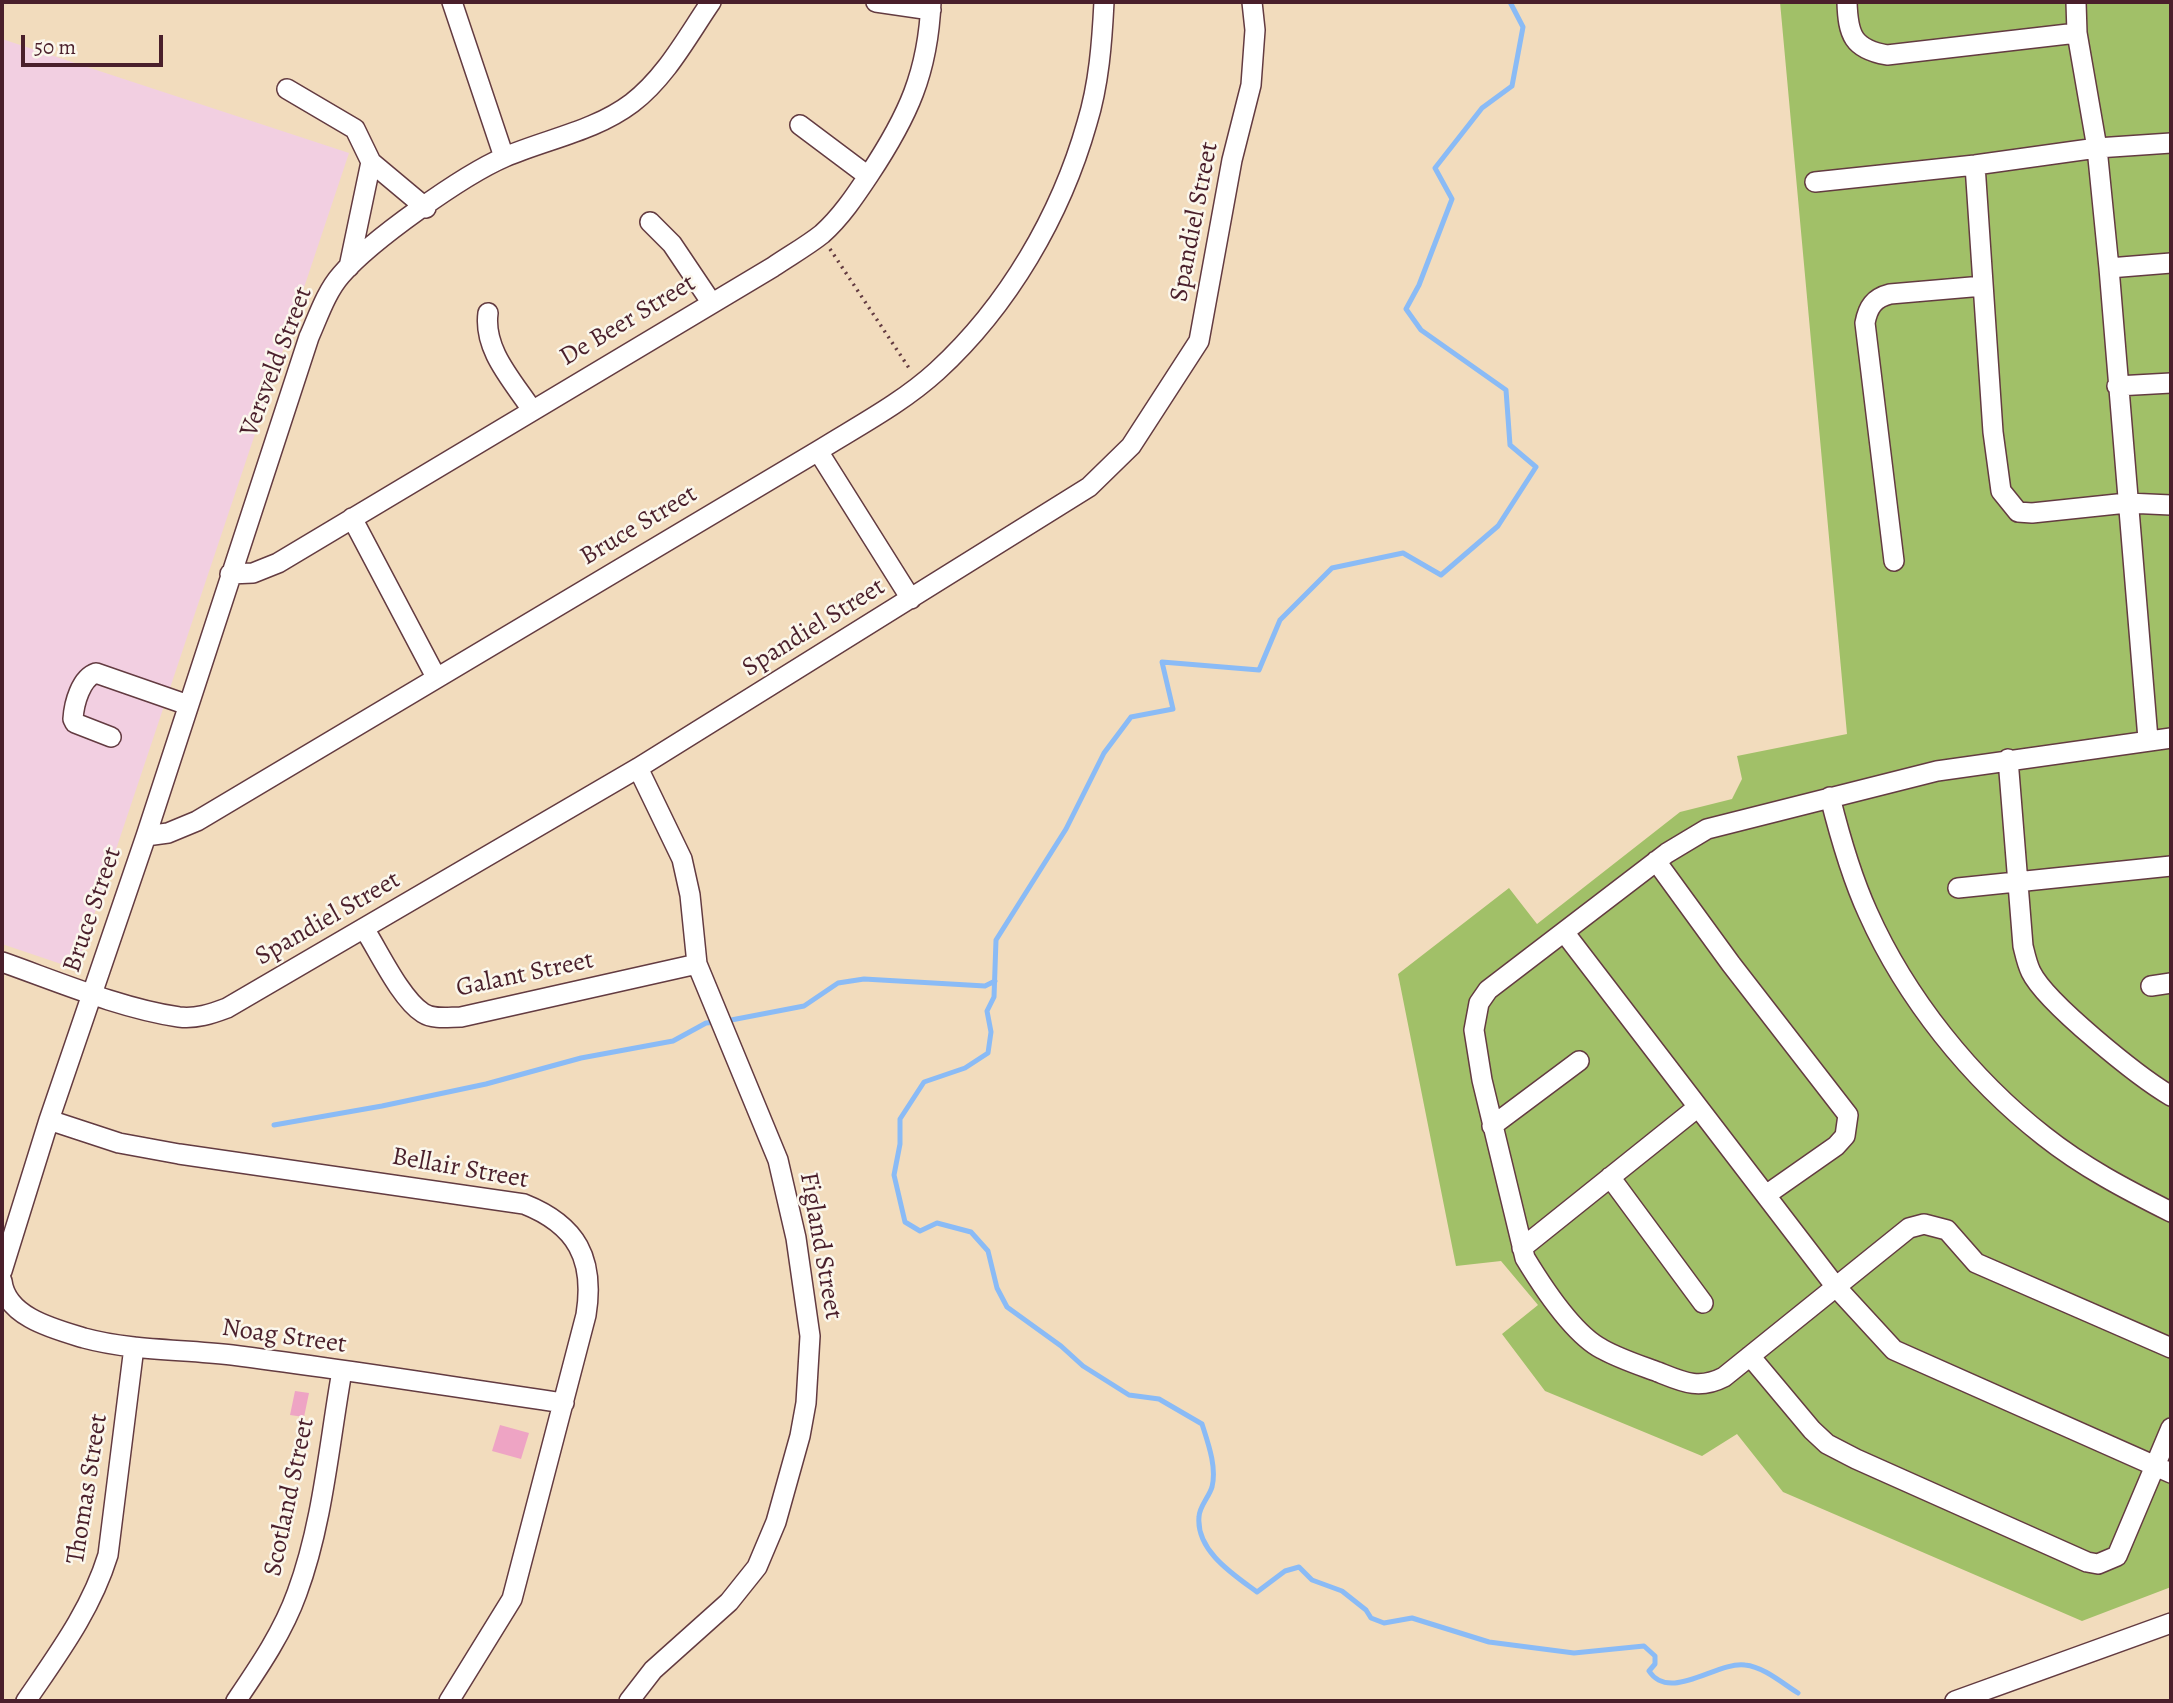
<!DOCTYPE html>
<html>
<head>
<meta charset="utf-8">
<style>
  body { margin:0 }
  #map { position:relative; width:2173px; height:1703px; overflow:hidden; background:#f2dcbd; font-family:Alegreya,serif }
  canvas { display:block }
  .frame { position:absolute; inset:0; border:4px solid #4a1f2b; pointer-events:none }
  .scale { position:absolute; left:21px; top:35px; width:142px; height:32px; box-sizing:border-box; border:4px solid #4a1f2b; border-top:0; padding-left:9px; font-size:21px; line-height:24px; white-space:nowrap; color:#4a1f2b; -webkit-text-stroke:5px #fbf7ec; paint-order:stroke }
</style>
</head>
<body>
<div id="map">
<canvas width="2173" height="1703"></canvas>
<div class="frame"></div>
<div class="scale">50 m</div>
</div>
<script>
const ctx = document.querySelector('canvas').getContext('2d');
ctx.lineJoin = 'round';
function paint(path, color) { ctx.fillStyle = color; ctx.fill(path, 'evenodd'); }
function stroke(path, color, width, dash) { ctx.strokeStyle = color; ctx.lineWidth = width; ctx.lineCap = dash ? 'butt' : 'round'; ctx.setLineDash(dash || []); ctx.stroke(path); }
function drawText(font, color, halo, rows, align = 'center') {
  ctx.font = font + ' Alegreya,serif'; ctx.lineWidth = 5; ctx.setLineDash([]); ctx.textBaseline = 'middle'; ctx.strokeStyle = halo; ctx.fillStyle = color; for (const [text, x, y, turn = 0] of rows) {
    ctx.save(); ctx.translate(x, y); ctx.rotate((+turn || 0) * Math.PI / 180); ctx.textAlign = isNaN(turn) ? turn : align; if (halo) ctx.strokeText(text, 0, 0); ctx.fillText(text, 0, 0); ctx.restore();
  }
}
const built = new Path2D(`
  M2 39 349 153 76 969 2 944Z`);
const green = new Path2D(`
  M1780 2H2171V1587L2082 1621 1783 1492 1737 1434 1702 1456 1545 1391 1502 1334 1538 1305 1501 1261 1456 1266 1398 974 1509 888 1537 924 1680 812 1732 799 1742 779 1737 756 1847 734Z`);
const stream = new Path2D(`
  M1510 2 1523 27 1512 86 1482 108 1435 168 1452 199 1419 285 1406 309 1421 330 1506 390 1510 445 1536 467 1498 526 1441 575 1403 553 1332 568 1280 620 1259 670 1162 662 1173 709 1131 717 1104 753 1066 829 996 940 994 997 987 1011 991 1032 988 1053 965 1068 924 1082 900 1119V1144L894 1175 905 1222 920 1231 937 1223 971 1232 988 1251 997 1288 1007 1307 1061 1346 1083 1366 1129 1395 1159 1399 1202 1424C1208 1443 1217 1467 1212 1487 1209 1497 1199 1507 1199 1517 1196 1551 1234 1575 1257 1592L1285 1571 1299 1567 1312 1580 1342 1591 1366 1610 1371 1618 1384 1623 1412 1618 1489 1642 1574 1653 1644 1646 1655 1656V1664L1649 1671C1670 1703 1717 1661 1745 1665 1764 1667 1782 1683 1798 1693
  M726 1021 804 1006 838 983 864 979 985 986 995 981
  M274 1125 382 1106 486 1084 581 1058 673 1041 706 1023 716 1022`);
const building = new Path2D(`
  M295 1391 309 1393 304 1417 290 1415Z
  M500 1425 529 1433 521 1459 492 1451Z`);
const path = new Path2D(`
  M830 249 911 371`);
const minor = new Path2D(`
  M452 2 504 157
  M876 2 931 10
  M1847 2C1848 35 1853 49 1887 55L2077 33
  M2076 2 2077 33 2097 148 2109 268 2148 739
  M287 89 355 129 371 162
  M800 125 868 176
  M1975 165 1993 432 2001 491 2018 512 2032 513 2127 503 2171 505
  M1815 182 1975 165 2097 148 2171 143
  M650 222 672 244 711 302
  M349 267 371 162 426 208
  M2109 268 2171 263
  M488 313C483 350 513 381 532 410
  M2117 386 2171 383
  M818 451 911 599
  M352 518 436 677
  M1894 561 1865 323C1868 307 1874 298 1890 294L1983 286
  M230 574 253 573 278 563 773 267C789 256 807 246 822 234 841 217 855 196 869 175 908 116 928 73 931 2
  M111 737 75 723 73 719C74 703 81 678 96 673L188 705
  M2171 738 1937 771 1707 829 1667 853 1488 990 1479 1003 1474 1030 1482 1080 1525 1258C1542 1286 1573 1334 1602 1349 1620 1359 1639 1365 1658 1372 1683 1382 1699 1390 1724 1377L1909 1228 1924 1224 1947 1230 1976 1263 2171 1348
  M2008 759 2023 946C2025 954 2027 964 2031 972 2046 1003 2140 1078 2171 1096
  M1830 797C1840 837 1851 876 1868 913 1906 998 1971 1079 2044 1136 2083 1167 2127 1190 2171 1212
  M146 836 168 833 197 821 818 451C858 426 902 403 937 371 1008 306 1061 215 1087 123 1099 84 1102 42 1104 2
  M1656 861 1731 964 1848 1115 1845 1136 1836 1146 1766 1195
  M1958 888 2171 866
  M365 930C379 952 401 999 423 1013 434 1020 449 1017 461 1017L697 964
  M1564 932 1836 1287 1894 1350 2171 1473
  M2 962C56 981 122 1009 179 1017 196 1019 211 1014 227 1008L638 768 1089 487 1131 446 1199 341 1232 160 1251 85 1255 30 1252 2
  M2151 986 2171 983
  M49 1120 119 1143 179 1154 524 1204C577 1225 595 1259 586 1315L512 1599 449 1701
  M1492 1126 1579 1061
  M1610 1177 1703 1303
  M1522 1248 1698 1107
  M2 1271 49 1120 146 836 309 337C318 317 326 292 341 275 370 241 463 175 505 157 547 139 595 131 632 103 666 77 687 37 711 2
  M2 1281C6 1317 54 1329 84 1338 132 1351 182 1349 232 1355 342 1369 453 1387 564 1403
  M1750 1356 1812 1430 1827 1444 1856 1459 2087 1562 2098 1564 2117 1556 2171 1428
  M26 1701C58 1654 91 1610 108 1555L134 1347
  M236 1701C259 1667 283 1632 297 1593 323 1523 329 1444 342 1371
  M629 1701 653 1670 729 1602 757 1567 776 1522 800 1436 806 1403 810 1336 796 1238 778 1160 697 964 690 895 682 859 638 768
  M1955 1701 2171 1623`);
const streetNames = [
  ["Spandiel Street",1195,222,-79],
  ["De Beer Street",628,321,-31],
  ["Versveld Street",277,362,-69],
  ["Bruce Street",639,526,-31],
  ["Spandiel Street",814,628,-32],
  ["Bruce Street",93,910,-71],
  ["Spandiel Street",328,919,-30],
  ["Galant Street",525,975,-12],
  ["Bellair Street",460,1169,10],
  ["Figland Street",820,1246,80],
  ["Noag Street",284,1337,8],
  ["Thomas Street",88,1489,-81],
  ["Scotland Street",290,1497,-78]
];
paint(built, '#f2cfe1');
paint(green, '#a1c068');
stroke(stream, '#8abbf6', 5);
paint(building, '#eea4c4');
stroke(minor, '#633b41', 22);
stroke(path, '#633b41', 3.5, [2, 5]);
stroke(minor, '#fff', 19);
drawText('26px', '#4a1f2b', '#fbf7ec', streetNames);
</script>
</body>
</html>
